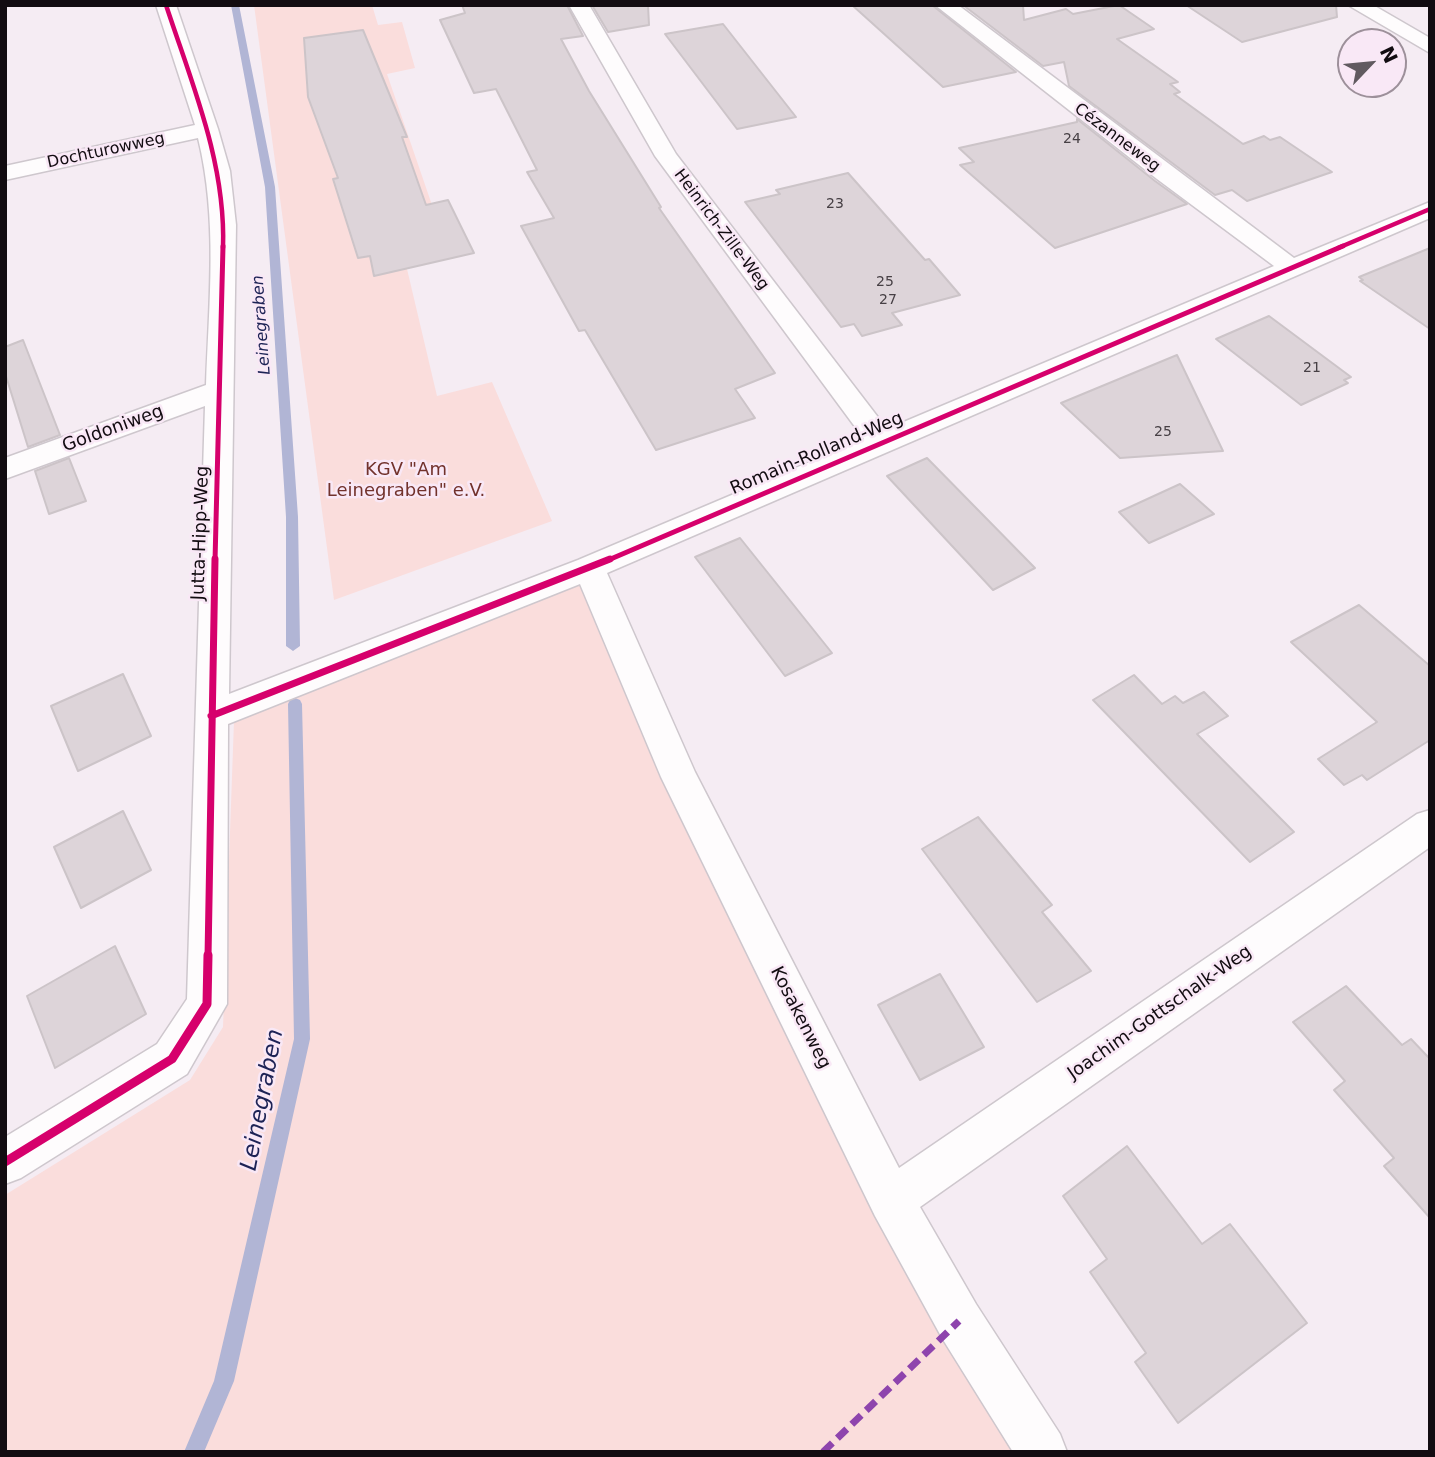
<!DOCTYPE html>
<html>
<head>
<meta charset="utf-8">
<style>
  body { margin:0 }
  #map { position:relative; width:1435px; height:1457px; overflow:hidden; background:#f5ecf3; font-family:"DejaVu Sans",sans-serif }
  canvas { display:block }
  .frame { position:absolute; inset:0; border:7px solid #120c11; pointer-events:none }
  .north { position:absolute; left:1337px; top:28px; width:70px; height:70px; box-sizing:border-box; background:#f9e8f6; border:2px solid #9d909a; border-radius:50%; rotate:64deg; font-size:19px; font-weight:700; line-height:28px; text-align:center; color:#120c11 }
  .north::after { content:''; display:block; margin:auto; width:24px; height:32px; background:#615a60; clip-path:polygon(50% 0,100% 100%,50% 72%,0 100%) }
</style>
</head>
<body>
<div id="map">
<canvas width="1435" height="1457"></canvas>
<div class="frame"></div>
<div class="north">N</div>
</div>
<script>
const ctx = document.querySelector('canvas').getContext('2d');
ctx.lineJoin = 'round';
function paint(path, color) { ctx.fillStyle = color; ctx.fill(path, 'evenodd'); }
function stroke(path, color, width, dash) { ctx.strokeStyle = color; ctx.lineWidth = width; ctx.lineCap = dash ? 'butt' : 'round'; ctx.setLineDash(dash || []); ctx.stroke(path); }
function drawText(font, color, halo, rows, align = 'center') {
  ctx.font = font + ' "DejaVu Sans",sans-serif'; ctx.lineWidth = 5; ctx.setLineDash([]); ctx.textBaseline = 'middle'; ctx.strokeStyle = halo; ctx.fillStyle = color; for (const [text, x, y, turn = 0] of rows) {
    ctx.save(); ctx.translate(x, y); ctx.rotate((+turn || 0) * Math.PI / 180); ctx.textAlign = isNaN(turn) ? turn : align; if (halo) ctx.strokeText(text, 0, 0); ctx.fillText(text, 0, 0); ctx.restore();
  }
}
const green = new Path2D(`
  M254 5H372L378 25 402 22 415 68 387 74 445 243 403 252 437 396 492 382 552 521 334 600Z
  M580 585 678 804 1023 1452H5V1195L190 1080 223 1027 234 721Z`);
const stream = new Path2D(`
  M231 5H239L275 187 298 517 300 646 293 651 286 646V517L265 187Z
  M295 698 300 700 302 704 310 1039 234 1381 204 1452H184L214 1381 294 1039 288 704 290 700Z`);
const building = new Path2D(`
  M462 5H567L583 36 561 39 589 91 661 207 659 208 775 373 735 389 755 418 656 450 585 330 579 331 521 226 554 218 527 172 537 170 496 89 474 93 440 20 465 13Z
  M592 5H648L649 25 608 32Z
  M852 5H932L1016 72 943 87Z
  M963 5H1023L1024 20 1066 9 1073 14 1119 5 1154 29 1117 39 1178 82 1170 84 1180 92 1174 94 1243 144 1264 136 1270 140 1280 137 1332 172 1247 201 1232 190 1215 195 1069 86 1064 62 1043 66Z
  M1186 5H1336L1337 17 1242 42Z
  M723 24 796 117 737 129 665 34Z
  M363 30 407 137H402L426 205 448 200 474 253 374 276 370 256 358 258 333 179 338 178 308 97 304 38Z
  M1077 119 1155 181 1187 204 1055 248 960 165 974 162 959 148 1077 122Z
  M848 173 925 260 929 259 960 295 892 313 902 325 862 336 854 324 841 327 745 202 780 194 776 190Z
  M1430 248V329L1360 281 1363 280 1359 277Z
  M1269 316 1351 377 1344 380 1348 383 1301 405 1216 339Z
  M23 340 60 435 28 447 5 373V347Z
  M1177 355 1223 451 1120 458 1061 403Z
  M69 458 86 501 49 514 35 471Z
  M927 458 1035 568 993 590 887 476Z
  M1180 484 1214 514 1149 543 1119 512Z
  M740 538 832 653 785 676 695 557Z
  M1359 605 1430 666V740L1367 780 1362 775 1344 785 1318 759 1377 722 1291 642Z
  M123 674 151 736 78 771 51 706Z
  M1134 675 1162 704 1175 696 1183 703 1204 692 1228 716 1197 734 1294 832 1250 862 1093 700Z
  M123 811 151 870 81 908 54 847Z
  M978 817 1052 905 1042 912 1091 971 1037 1002 922 849Z
  M115 946 146 1014 55 1068 27 996Z
  M940 974 984 1047 920 1080 878 1005Z
  M1346 986 1402 1045 1411 1039 1430 1059V1218L1384 1166 1394 1158 1334 1090 1345 1081 1293 1022Z
  M1127 1146 1202 1244 1230 1224 1307 1323 1178 1423 1135 1362 1146 1353 1090 1272 1107 1259 1063 1196Z`);
const street = new Path2D(`
  M156 5H176L218 129 230 171 236 225 229 694 578 560 864 439 655 156 569 5H589L676 154 887 429 1274 266 1157 179 935 5H958L1294 258 1430 202V218L607 573 695 772 899 1168 1417 814 1430 810V847L920 1207 976 1304 1060 1434 1067 1452H1013L942 1338 875 1216 661 777 580 584 228 724 227 1004 187 1074 21 1178 5 1184V1137L157 1044 187 999 205 406 5 479V458L206 385C209 302 218 219 198 138L5 180V166L195 125Z
  M1348 5H1373L1430 38V53Z`);
const quiet = new Path2D(`
  M823 1452 959 1321`);
const cyclewayFar3 = new Path2D(`
  M166 5C192 84 226 163 223 248
  M1338 248 1430 209`);
const cyclewayFar2 = new Path2D(`
  M215 561 223 246
  M606 561 1343 246`);
const cyclewayFar1 = new Path2D(`
  M211 716 610 559
  M208 957 215 559`);
const cycleway = new Path2D(`
  M5 1162 172 1059 207 1004 208 955`);
const numberNames = [
  ["24",1072,139],
  ["23",835,204],
  ["25",885,282],
  ["27",888,300],
  ["21",1312,368],
  ["25",1163,432]
];
const farStreetnames = [
  ["Cézanneweg",1117,138,37],
  ["Dochturowweg",106,151,-12],
  ["Heinrich-Zille-Weg",721,230,53]
];
const farWaternames = [
  ["Leinegraben",262,325,-94]
];
const streetNames = [
  ["Goldoniweg",113,429,-20],
  ["Romain-Rolland-Weg",817,454,-23],
  ["Jutta-Hipp-Weg",201,533,-88],
  ["Joachim-Gottschalk-Weg",1160,1013,-35],
  ["Kosakenweg",800,1018,63]
];
const parkNames = [
  ["KGV \"Am",406,470],
  ["Leinegraben\" e.V.",406,491]
];
const nearWaternames = [
  ["Leinegraben",263,1100,-79]
];
paint(green, '#fadddc');
paint(stream, '#b1b5d5');
paint(building, '#ddd4d9');
stroke(building, '#ccc4c8', 2);
stroke(street, '#cec7cd', 3);
paint(street, '#fefcfd');
stroke(quiet, '#8e44ad', 7, [13, 7]);
stroke(cyclewayFar3, '#d6006c', 4.5);
stroke(cyclewayFar2, '#d6006c', 5);
stroke(cyclewayFar1, '#d6006c', 7);
stroke(cycleway, '#d6006c', 9);
drawText('14px', '#474045', null, numberNames);
drawText('16px', '#120c11', '#f9e8f6', farStreetnames);
drawText('italic 16px', '#1d2355', '#f9e8f6', farWaternames);
drawText('18px', '#120c11', '#f9e8f6', streetNames);
drawText('18px', '#72322c', '#f9e8f6', parkNames);
drawText('italic 23px', '#1d2355', '#f9e8f6', nearWaternames);
</script>
</body>
</html>
